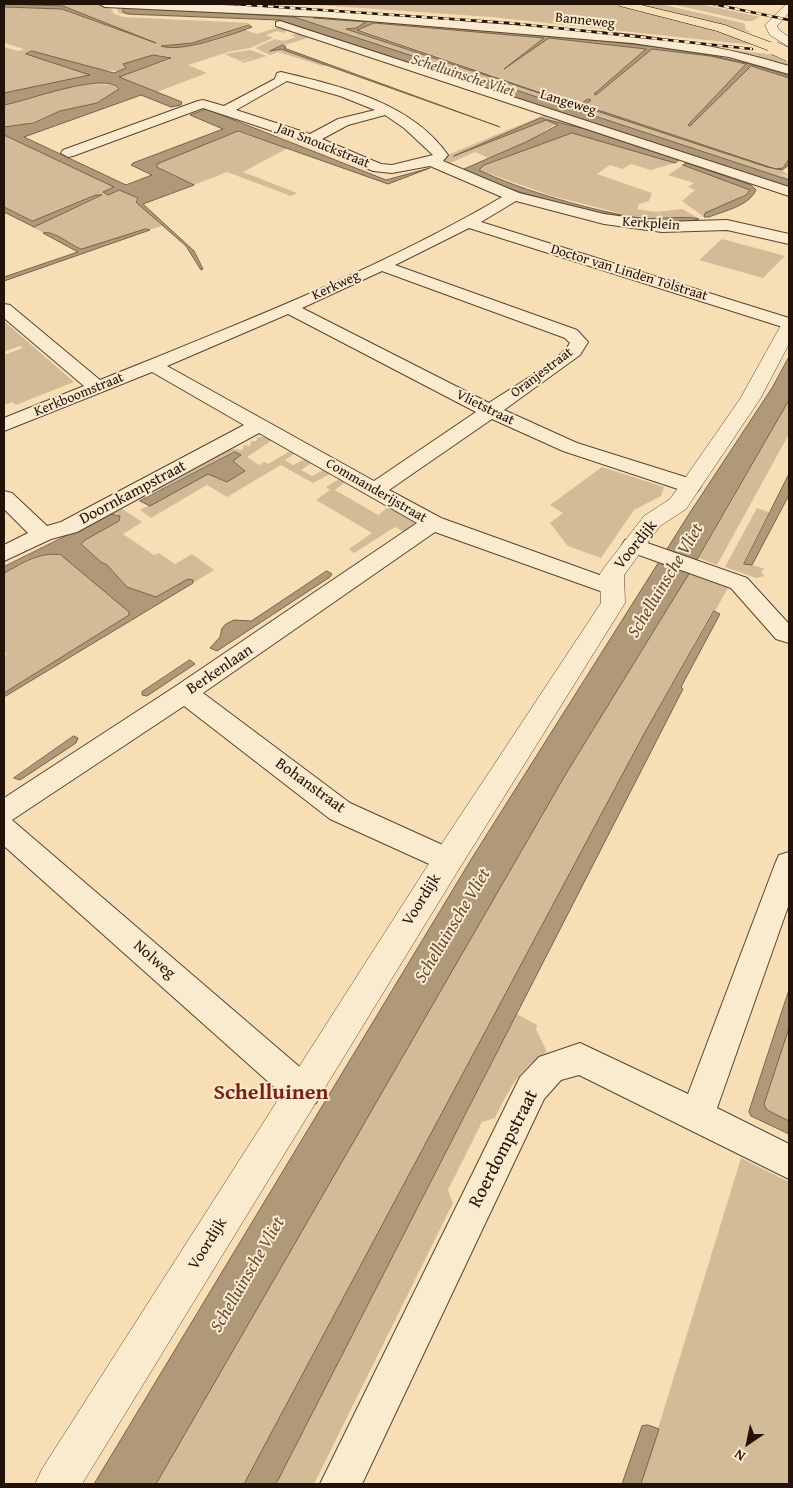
<!DOCTYPE html>
<html>
<head>
<meta charset="utf-8">
<style>
  body { margin:0 }
  #map { position:relative; width:793px; height:1488px; overflow:hidden; background:#f7deb4; font-family:"Gentium Book Plus",serif }
  canvas { display:block }
  .frame { position:absolute; inset:0; border:5px solid #231207; pointer-events:none }
  .north { position:absolute; left:723px; top:1418px; width:50px; height:50px; -webkit-text-stroke:4px #faeace; paint-order:stroke; rotate:214deg; font-size:14px; font-weight:700; line-height:20px; text-align:center; color:#231207 }
  .north::after { content:''; display:block; margin:auto; width:18px; height:22px; background:#231207; clip-path:polygon(50% 0,100% 100%,50% 72%,0 100%) }
</style>
</head>
<body>
<div id="map">
<canvas width="793" height="1488"></canvas>
<div class="frame"></div>
<div class="north">N</div>
</div>
<script>
const ctx = document.querySelector('canvas').getContext('2d');
ctx.lineJoin = 'round';
function paint(path, color) { ctx.fillStyle = color; ctx.fill(path, 'evenodd'); }
function stroke(path, color, width, dash) { ctx.strokeStyle = color; ctx.lineWidth = width; ctx.lineCap = dash ? 'butt' : 'round'; ctx.setLineDash(dash || []); ctx.stroke(path); }
function drawText(font, color, halo, rows, align = 'center') {
  ctx.font = font + ' "Gentium Book Plus",serif'; ctx.lineWidth = 4; ctx.setLineDash([]); ctx.textBaseline = 'middle'; ctx.strokeStyle = halo; ctx.fillStyle = color; for (const [text, x, y, turn = 0] of rows) {
    ctx.save(); ctx.translate(x, y); ctx.rotate((+turn || 0) * Math.PI / 180); ctx.textAlign = isNaN(turn) ? turn : align; if (halo) ctx.strokeText(text, 0, 0); ctx.fillText(text, 0, 0); ctx.restore();
  }
}
const green = new Path2D(`
  M4 4 109 5 114 14 124 17 250 23 192 43 161 46 164 47 192 45 215 41 245 30 257 34 282 26 288 29 284 33 277 31 266 35 273 38 250 48 228 52 188 65 207 73 157 92 119 77 171 59 155 55 119 71 99 70 82 78 4 93V47L18 51 24 49 4 43V7L62 9 156 43 63 6Z
  M303 4H613L715 29 762 46 491 17Z
  M634 4H660L739 22 745 24V29L752 33Z
  M671 4H700L760 17 752 21H746Z
  M115 5C254 11 391 20 529 32 617 40 706 45 789 73V76L742 60 669 48 419 24 314 18 366 22 356 28 346 29 551 97 553 96 357 29 374 23 544 38 504 69 549 38 647 49 594 94 596 95 652 49 710 56 746 64 688 125 690 126 749 67 761 68 789 78V159L785 166 780 169 588 107 585 103 591 99 579 103 563 100 782 170 789 176 778 174 789 178V180L294 17 124 7 123 12 128 14 283 21 129 15 119 13Z
  M304 33 313 36 270 50 281 49 326 65 323 66 278 52 270 55 255 48 275 39 284 41 296 37 291 35Z
  M641 39 784 56 789 59V67L720 51Z
  M250 50 267 56 243 63 241 62 255 57 241 61 224 54Z
  M87 84 112 85 119 89 97 103 60 111 25 125 4 127V105C32 100 58 85 87 84Z
  M544 115 550 116 682 159 679 160 585 129 545 118 454 157 545 120 558 123 526 142 488 158 475 152 450 163 440 158Z
  M234 131 288 148 243 172 297 193 291 196 227 172 194 185 157 166V164Z
  M569 134H579L675 163 651 170 631 164 622 169 610 165 597 174 652 193 649 201 639 204 637 209 656 212 682 209 698 218 656 219 631 216 552 196 479 170 484 165Z
  M4 135 138 198 136 202 162 226 81 249 53 233H44L32 227 102 196 96 195 32 221 4 207Z
  M683 165 747 187 750 192 703 216 682 201 695 190 688 187 694 183 668 175Z
  M722 239 785 256 763 278 699 260Z
  M4 321 74 382 16 405 12 402 4 405V355L23 348 19 346 4 352Z
  M789 400V434L717 565 699 558Z
  M258 437H270L274 439 247 457 259 465 264 462 268 464 292 450 297 452 285 460 293 465 307 458 313 462 301 470 312 476 325 469 332 473 313 483 281 465 227 497 207 485 151 518 140 510 205 475 211 474 227 482 244 469 233 461 241 455 235 452 130 504 125 501 223 448 242 450 244 445 250 446 251 441H256Z
  M602 467 664 487 661 496 634 510 601 558 568 546 550 523 563 513 550 505Z
  M341 478 347 481 335 490 378 515 390 506 416 522V525L409 535 395 527 354 553 349 549 372 533 316 500 330 490 326 487Z
  M121 508 142 522 123 534 154 555 159 553 175 564 192 554 214 570 193 583 194 581 156 597 127 587 107 565 101 562 81 544 85 540 119 521 117 514H110Z
  M757 508 769 512 744 562 765 569 761 571 764 576 756 578 725 567Z
  M52 554 67 558 129 612V615L4 693V656L7 654 4 651V573L38 557Z
  M690 572 729 586 715 611 712 612 644 734 244 1484H156L567 772Z
  M517 1014 537 1025 536 1029 547 1052C520 1067 508 1091 495 1118L482 1122 448 1190 453 1203 314 1484H276Z
  M789 1028V1121L767 1110 764 1104Z
  M741 1158 789 1182V1484H641Z`);
const water = new Path2D(`
  M4 4 63 6 156 43 62 9 4 7Z
  M124 7 294 17 789 180V188L279 20 128 14 123 12Z
  M317 17C403 23 489 30 574 38 649 46 717 51 789 76V78L751 66 690 126 688 125 746 64 710 56 652 49 596 95 594 94 646 49 549 38 504 69 544 38 374 23 357 30 553 97H551L346 29 356 28 366 22 314 18Z
  M249 25 252 27C232 35 180 53 161 46L192 43Z
  M283 45 286 47 284 48 500 127 281 49 270 51Z
  M32 51 114 73 126 68 123 64 153 55 171 58 119 77 182 102 181 105 171 107 141 95 24 137 126 185 152 175 131 165 133 163 223 129 190 115 206 109 386 180 430 168 388 184 238 131 157 164V167L194 185 143 204 194 251 203 269 201 270 186 246 138 204 136 202 138 198 119 190 108 195 103 192 114 187 4 135V127L33 123 60 111 97 103 119 89C106 70 24 102 4 105V93L90 75 26 54Z
  M589 99 591 100 585 105 589 107 776 169 783 168 789 159V165L782 170 767 167 563 100 581 103Z
  M541 118 585 129 679 160 675 163 572 133 484 165 479 170C520 190 596 212 641 218 657 220 686 215 699 219 658 233 501 193 464 169L526 142 558 125 546 120 454 156Z
  M687 163 751 185 756 190C749 206 724 211 709 217H704L705 213 746 195 750 190 683 165Z
  M96 195H102L34 227 4 212V207L32 221Z
  M146 229 150 230 4 281V277L78 252 43 233C54 230 70 245 81 249Z
  M789 357V400L690 572 567 772 156 1484H94L472 858 691 511 772 388Z
  M235 452 241 455 233 461 245 471 227 482 208 474 150 506 140 501Z
  M789 474V495L752 565 744 564Z
  M110 514 120 516 119 521 85 540 81 544 101 562 107 565 127 587 156 597 188 579 193 580V583L4 697V693L129 615V612L61 555C40 551 22 564 4 573V567Z
  M327 571 332 574 330 577 217 651 210 648 220 637 222 628 226 624 234 620 251 621Z
  M714 611 720 614 681 687 683 689 276 1484H244L644 734Z
  M190 660 195 664 147 696 142 695V692Z
  M74 736 78 738 76 743 20 780 14 778Z
  M789 990V1028L764 1104 767 1110 789 1121V1134L751 1116 749 1112Z
  M648 1425 659 1429 641 1484H622L642 1426Z`);
const minor = new Path2D(`
  M99 4C148 1 198 4 246 6 318 10 390 15 461 21 570 30 684 33 789 66V74L729 57 632 43 321 17 105 7Z
  M280 21 789 187V196L276 26V22Z
  M281 72C340 86 411 102 448 155L443 161 519 193 604 214 662 222 727 220 789 234V244L727 230 662 232 604 224 516 201 481 222 789 318V329L469 228 395 265 577 330 588 342 580 355 504 410 577 443 698 481 701 486 698 491 691 492 684 491 563 451 492 419 389 490 441 518 619 582 623 587 619 592 611 595 603 592 435 532 203 693 350 803 458 852 462 860 458 868 448 872 438 868 330 819 184 706 12 820 316 1081 321 1092 316 1103 304 1108 292 1103 4 846V798L176 686 417 523 259 433 77 532 51 539 4 561V545L28 533 4 509V491L12 493 47 526 61 522 244 425 152 372 4 431V418L84 386 4 318V304L10 305 100 380C236 325 376 271 502 197L430 166 392 173 373 171 306 142 203 108 73 156 68 157 61 153 63 150 198 101 203 100 224 106 275 79 277 73ZM287 81 340 96 375 110 338 119 310 134 236 110ZM385 115 404 128 433 155 392 165 381 164 322 139 348 125ZM382 271 565 338 570 343C559 362 509 389 489 403L302 308ZM288 314 476 412 374 481 167 366Z
  M633 538 747 578 789 624V643L776 639 731 588 625 550 622 545 625 540Z
  M789 852V904L717 1108 789 1144V1179L579 1075 561 1080 544 1099 362 1484H320L520 1077 539 1057 580 1043 688 1094 775 864 779 855Z`);
const tertiary = new Path2D(`
  M789 4V13L777 26 779 30 789 37V47L770 35 765 25 785 5Z
  M789 321V344L760 399 686 509 660 526 624 575 625 603 459 869 82 1484H35L42 1469 437 851 601 603 600 574 604 568 644 516 670 499 683 481 740 399 780 327 782 323Z`);
const primary = new Path2D(`
  M618 4H637L725 25 778 45 780 48 774 52 770 51 717 31 620 6Z`);
const rail = new Path2D(`
  M235 4 510 23 752 49
  M713 4 789 20`);
const primaryBridge = new Path2D(`
  M774 48 789 55`);
const farStreetnames = [
  ["Banneweg",585,21,6],
  ["Langeweg",568,103,17],
  ["Jan Snouckstraat",323,146,22],
  ["Kerkplein",651,224,4],
  ["Doctor van Linden Tolstraat",629,273,17],
  ["Kerkweg",336,286,-25],
  ["Oranjestraat",542,373,-37],
  ["Kerkboomstraat",79,395,-22],
  ["Vlietstraat",485,408,26],
  ["Commanderijstraat",376,491,30]
];
const farWaternames = [
  ["Schelluinsche Vliet",463,76,18]
];
const streetNames = [
  ["Doornkampstraat",133,493,-28],
  ["Voordijk",636,545,-51],
  ["Berkenlaan",220,670,-34],
  ["Bohanstraat",310,786,36],
  ["Voordijk",422,900,-58],
  ["Nolweg",154,960,41],
  ["Voordijk",208,1244,-58]
];
const waterNames = [
  ["Schelluinsche Vliet",666,581,-59],
  ["Schelluinsche Vliet",453,926,-59],
  ["Schelluinsche Vliet",248,1275,-60]
];
const nearStreetnames = [
  ["Roerdompstraat",504,1149,-63]
];
const nearQuarternames = [
  ["Schelluinen",271,1093]
];
paint(green, '#d3bb97');
paint(water, '#af9979');
stroke(water, '#77634b', 1);
stroke(minor, '#584532', 2);
stroke(tertiary, '#584532', 1);
stroke(primary, '#231207', 1);
paint(minor, '#faeace');
paint(tertiary, '#faeace');
paint(primary, '#f7deb4');
stroke(rail, '#231207', 2.5);
stroke(rail, '#faeace', 2, [5.5]);
stroke(primaryBridge, '#231207', 14, []);
stroke(primaryBridge, '#f7deb4', 13);
drawText('14px', '#231207', '#faeace', farStreetnames);
drawText('italic 15px', '#624f3a', '#faeace', farWaternames);
drawText('16px', '#231207', '#faeace', streetNames);
drawText('italic 18px', '#624f3a', '#faeace', waterNames);
drawText('19px', '#231207', '#faeace', nearStreetnames);
drawText('bold 22px', '#7a1f14', '#faeace', nearQuarternames);
</script>
</body>
</html>
